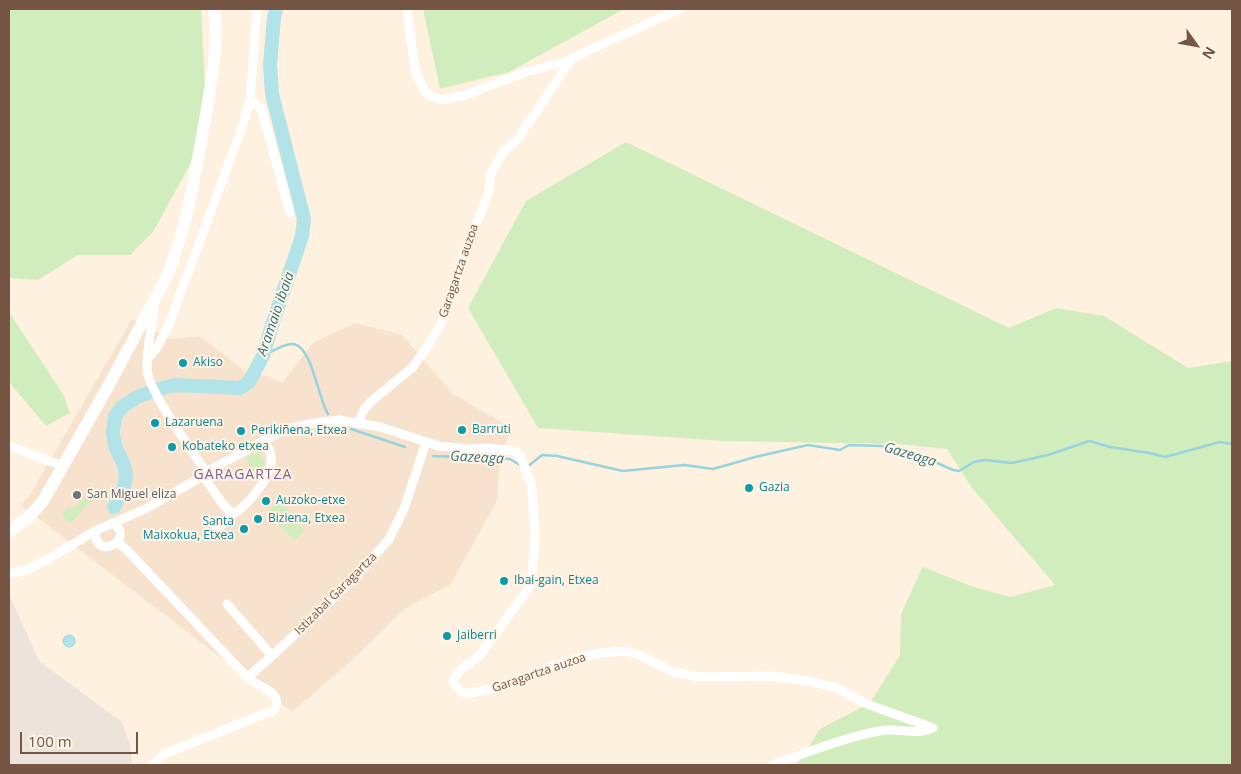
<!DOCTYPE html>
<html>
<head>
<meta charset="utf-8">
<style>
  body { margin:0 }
  #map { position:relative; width:1241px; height:774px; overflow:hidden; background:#fef1df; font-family:"Open Sans",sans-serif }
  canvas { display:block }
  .frame { position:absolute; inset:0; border:10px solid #775545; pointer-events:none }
  .north { position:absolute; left:1171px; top:20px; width:50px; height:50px; -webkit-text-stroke:4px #fff5e7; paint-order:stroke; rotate:122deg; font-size:14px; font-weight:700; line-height:20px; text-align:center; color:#775545 }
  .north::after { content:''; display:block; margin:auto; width:18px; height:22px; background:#775545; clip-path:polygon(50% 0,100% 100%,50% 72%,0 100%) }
  .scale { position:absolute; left:20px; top:732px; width:118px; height:22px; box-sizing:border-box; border:2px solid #775545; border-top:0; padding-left:6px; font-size:15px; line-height:18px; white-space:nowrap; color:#775545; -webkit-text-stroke:4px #fff5e7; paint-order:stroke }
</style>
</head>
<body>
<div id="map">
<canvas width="1241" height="774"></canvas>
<div class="frame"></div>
<div class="north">N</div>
<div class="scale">100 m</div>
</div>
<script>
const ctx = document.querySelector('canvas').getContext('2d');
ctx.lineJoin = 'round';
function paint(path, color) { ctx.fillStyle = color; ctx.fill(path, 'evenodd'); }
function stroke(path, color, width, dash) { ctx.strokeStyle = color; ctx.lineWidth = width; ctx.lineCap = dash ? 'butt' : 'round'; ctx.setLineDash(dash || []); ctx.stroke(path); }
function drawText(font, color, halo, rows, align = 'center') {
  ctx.font = font + ' "Open Sans",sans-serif'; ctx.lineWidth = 4; ctx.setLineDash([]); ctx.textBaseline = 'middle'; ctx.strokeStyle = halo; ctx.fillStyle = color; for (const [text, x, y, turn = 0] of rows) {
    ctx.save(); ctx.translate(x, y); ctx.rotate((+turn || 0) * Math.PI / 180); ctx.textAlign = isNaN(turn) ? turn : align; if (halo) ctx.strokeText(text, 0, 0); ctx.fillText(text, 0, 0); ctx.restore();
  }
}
const residential = new Path2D(`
  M132 319 171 339 200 336 247 373 264 375 282 383 314 342 355 323 402 335 453 394 512 428 500 456 497 501 451 584 406 608 351 661 292 712 21 505 30 495Z`);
const industrial = new Path2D(`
  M9 594 39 661 122 722 130 745 132 765H9Z`);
const green = new Path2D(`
  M9 9H201L205 87 193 159 153 232 130 255H78L38 280 9 278Z
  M423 9H624L509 72 440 89Z
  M626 142 1009 328 1056 308 1104 316 1188 368 1232 361V765H797L820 729 870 703 900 655 901 614 922 568 923 567 971 586 1010 597 1055 585 972 488 947 449 898 444 724 441 538 428 468 308 526 201Z
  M9 312 63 394 70 413 46 426 9 382Z
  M259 451 265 461 259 476H257L246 459Z
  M89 491 95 496 70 524 62 515 68 506 71 508 77 506Z
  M278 498 304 531 295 541 268 514Z`);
const water = new Path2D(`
  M63 641a6 6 0 1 1 12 0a6 6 0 1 1-12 0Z`);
const stream = new Path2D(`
  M263 356C271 352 283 344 292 344 312 344 318 399 328 414
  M351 429 405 447
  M433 456 510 459 520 465
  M527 467 542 455 557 456 623 471 684 465 713 469 755 457 808 445 840 450 849 445 882 446 935 462 953 470 959 471 974 462 984 460 1012 463 1048 455 1089 441 1110 447 1149 453 1165 457 1220 442 1232 444`);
const river = new Path2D(`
  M114 507 124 488 126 475 124 465 115 446 113 432 115 416 122 407 137 397 159 389 175 385 240 388 249 382 263 356 273 322 302 236 304 219 272 94 270 64 274 17 276 9`);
const street = new Path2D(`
  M407 9 413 55 417 76 426 93 440 100 465 95 526 72 561 63 680 9
  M250 100 261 108 290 213
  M154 304C153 326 146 348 147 369 147 389 193 452 206 472
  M147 360 158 346 169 324 240 133 250 100 257 9
  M358 422 365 408 375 398 412 368 425 350 439 327 453 295 460 263 489 192 491 173 504 151 519 138 527 124 533 117 572 58
  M9 446 63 466
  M203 476 222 503 233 515C249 503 274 476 271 455 270 450 266 444 264 440
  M216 530 233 515
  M95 531C95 564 138 537 112 523
  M117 542 126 549 244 674C248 677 252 682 257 684 267 690 283 695 274 710L164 754 153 765
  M9 574 27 570 48 559 95 531 145 509 203 476 206 472 286 429 315 423 339 420 380 427 439 446 468 449 488 448 515 451 521 457 532 487 535 538 531 585 479 656 458 672 453 681 457 688 465 694 492 689 511 683 566 661 600 653 625 651 639 655 673 672 700 677 770 676 809 681 837 688 867 704 933 728
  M227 604 272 656 248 677
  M272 656 358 575 389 539 404 509 426 442
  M772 765C807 753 842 738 879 731 897 727 916 736 933 728`);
const secondary = new Path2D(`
  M9 532 29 517 43 501 110 383 166 278C185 233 193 185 202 137 209 95 219 52 214 9`);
const markers = [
  [183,363,5,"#0f9aa8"],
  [155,423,5,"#0f9aa8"],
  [462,430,5,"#0f9aa8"],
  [241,431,5,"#0f9aa8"],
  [172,447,5,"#0f9aa8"],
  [749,488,5,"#0f9aa8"],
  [77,495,5,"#6b7280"],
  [266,501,5,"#0f9aa8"],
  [258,519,5,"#0f9aa8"],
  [244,529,5,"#0f9aa8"],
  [504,581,5,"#0f9aa8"],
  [447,636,5,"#0f9aa8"]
];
const streetNames = [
  ["Garagartza auzoa",459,271,-71],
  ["Istizabal Garagartza",336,594,-45],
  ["Garagartza auzoa",539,673,-19]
];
const cultureNames = [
  ["Akiso",193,363],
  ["Lazaruena",165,423],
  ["Barruti",472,430],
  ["Perikiñena, Etxea",251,431],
  ["Kobateko etxea",182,447],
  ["Gazia",759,488],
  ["Auzoko-etxe",276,501],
  ["Biziena, Etxea",268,519],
  ["Santa",234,522,"right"],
  ["Maixokua, Etxea",234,536,"right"],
  ["Ibai-gain, Etxea",514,581],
  ["Jaiberri",457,636]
];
const worshipNames = [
  ["San Miguel eliza",87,495]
];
const waterNames = [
  ["Aramaio ibaia",276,314,-71],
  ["Gazeaga",910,455,17],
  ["Gazeaga",477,458,3]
];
const neighbourhoodNames = [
  ["GARAGARTZA",243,475]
];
paint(residential, '#f7e2cd');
paint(industrial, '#ece3db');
paint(green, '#d2edbd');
paint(water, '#b2e3e9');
stroke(water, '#97d3dc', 1);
stroke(stream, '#97d3dc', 2.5);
stroke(river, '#b2e3e9', 14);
stroke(street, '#fff', 9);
stroke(secondary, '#fff', 12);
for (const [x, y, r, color] of markers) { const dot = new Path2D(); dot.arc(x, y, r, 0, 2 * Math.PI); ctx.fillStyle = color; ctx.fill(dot); stroke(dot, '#fff5e7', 2); }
drawText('12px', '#775545', '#fff5e7', streetNames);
drawText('12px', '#0d838f', '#fff5e7', cultureNames, 'left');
drawText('12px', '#5b616d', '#fff5e7', worshipNames, 'left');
drawText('italic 14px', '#37757e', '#fff5e7', waterNames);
ctx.letterSpacing = '1px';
drawText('14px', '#855f9b', '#fff5e7', neighbourhoodNames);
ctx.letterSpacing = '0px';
</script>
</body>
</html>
